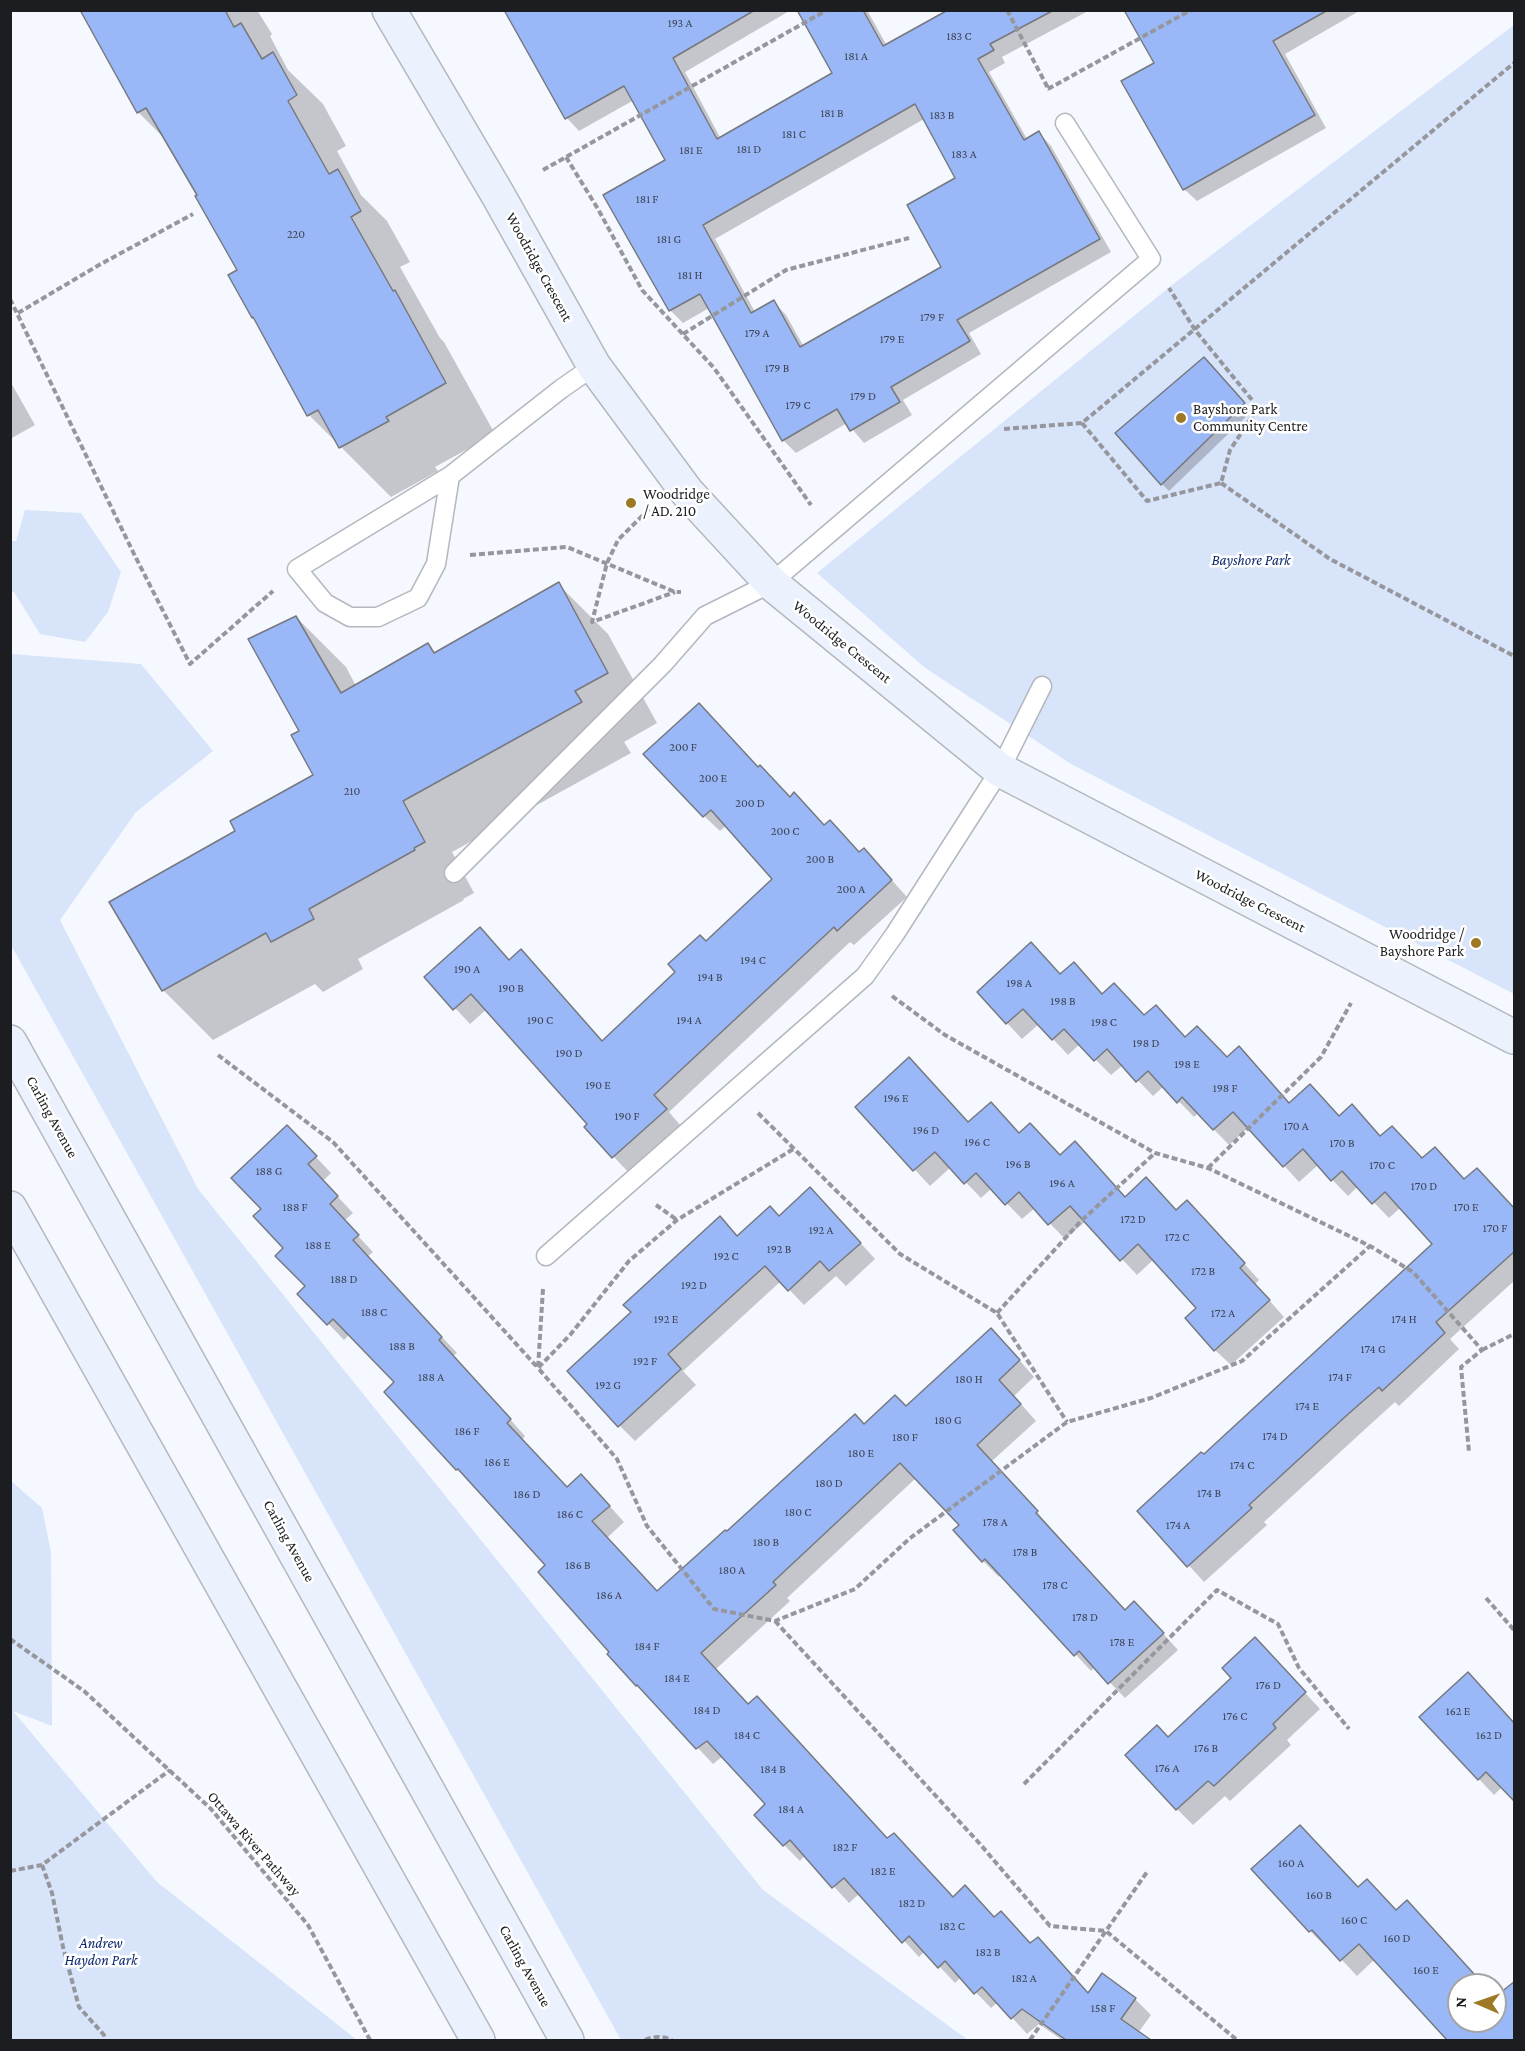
<!DOCTYPE html>
<html>
<head>
<meta charset="utf-8">
<style>
  body { margin:0 }
  #map { position:relative; width:1525px; height:2051px; overflow:hidden; background:#f5f8ff; font-family:"Crimson Pro",serif }
  canvas { display:block }
  .frame { position:absolute; inset:0; border:12px solid #1c1d20; pointer-events:none }
  .north { position:absolute; left:1447px; top:1973px; width:60px; height:60px; box-sizing:border-box; background:#fff; border:2px solid #a4a5a6; border-radius:50%; rotate:272deg; font-size:16px; font-weight:700; line-height:24px; text-align:center; color:#1c1d20 }
  .north::after { content:''; display:block; margin:auto; width:21px; height:27px; background:#9d7925; clip-path:polygon(50% 0,100% 100%,50% 72%,0 100%) }
</style>
</head>
<body>
<div id="map">
<canvas width="1525" height="2051"></canvas>
<div class="frame"></div>
<div class="north">N</div>
</div>
<script>
const ctx = document.querySelector('canvas').getContext('2d');
ctx.lineJoin = 'round';
function paint(path, color) { ctx.fillStyle = color; ctx.fill(path, 'evenodd'); }
function stroke(path, color, width, dash) { ctx.strokeStyle = color; ctx.lineWidth = width; ctx.lineCap = dash ? 'butt' : 'round'; ctx.setLineDash(dash || []); ctx.stroke(path); }
function drawText(font, color, halo, rows, align = 'center') {
  ctx.font = font + ' "Crimson Pro",serif'; ctx.lineWidth = 5; ctx.setLineDash([]); ctx.textBaseline = 'middle'; ctx.strokeStyle = halo; ctx.fillStyle = color; for (const [text, x, y, turn = 0] of rows) {
    ctx.save(); ctx.translate(x, y); ctx.rotate((+turn || 0) * Math.PI / 180); ctx.textAlign = isNaN(turn) ? turn : align; if (halo) ctx.strokeText(text, 0, 0); ctx.fillText(text, 0, 0); ctx.restore();
  }
}
const green = new Path2D(`
  M1514 25V994L1071 764 924 667 817 573 1172 285Z
  M25 510 81 513 121 572 108 612 85 642 40 634 14 592H11V541H16Z
  M11 654 141 664 213 751 136 812 60 920 198 1189 763 1890 968 2040H621L11 945Z
  M10 1480 42 1508 51 1552 52 1726 13 1711 157 1882 357 2040H11Z`);
const shadow = new Path2D(`
  M81 10H257L272 34 270 36 288 70 323 104 346 146 337 151 361 195 387 221 410 262 400 267 440 338 444 342 495 434 435 467 438 471 391 497 309 415 239 271 199 196 167 141 138 112Z
  M505 10H791L685 72 721 139 834 74 799 10H867L887 46 951 10H1090L1002 57 1005 63 989 72 1027 139 1039 133 1051 146 1111 252 969 333 981 354 903 400 912 415 864 443 847 423 796 453 783 440 709 308 683 323 670 310 606 195 667 160 634 100 579 131 567 118ZM924 119 957 179 943 267 804 347 786 315 774 302 755 312 715 239Z
  M1126 10H1361L1285 54 1326 128 1197 201 1184 189 1156 63Z
  M1211 367 1251 412 1169 491 1162 484Z
  M10 381 35 425 10 439Z
  M558 584 608 634 657 723 624 742 631 753 452 852 474 893 463 899 464 900 358 959 363 969 323 992 315 984 213 1040 163 990 237 831 315 776 301 731 296 617 346 667 356 686 428 645 436 654Z
  M758 768 790 799 825 827 879 866 907 897 854 945 850 942 669 1112 681 1126 629 1173 586 1127 589 1124 487 1009 470 1024 426 977 510 962 521 951 603 1042 775 879 727 825 720 831 704 816Z
  M1031 944 1061 975 1227 1059 1254 1064 1290 1104 1310 1086 1340 1117 1465 1181 1514 1210V1281L1450 1339 1459 1349 1399 1406 1395 1402 1362 1432 1264 1522 1267 1525 1204 1582 1139 1511 1204 1456 1434 1244 1401 1207 1389 1218 1358 1186 1348 1196 1318 1165 1299 1182 1249 1127 1229 1145 1198 1113 1194 1117 1164 1086 1153 1096 1123 1065 1111 1075 1080 1044 1068 1055 1039 1024 1022 1039 1007 1023Z
  M857 1107 968 1123 1020 1135 1061 1157 1126 1198 1203 1218 1259 1280 1255 1284 1284 1317 1231 1365 1215 1350 1198 1308 1154 1259 1137 1275 1086 1221 1065 1239 1035 1208 1022 1219 992 1188 981 1198 951 1167 930 1186Z
  M302 1142 331 1173 323 1181 353 1213 344 1221 373 1252 367 1257 457 1353 453 1356 525 1436 522 1440 567 1489 597 1492 624 1522 607 1538 658 1593 727 1533 864 1425 906 1408 1007 1346 1034 1377 1014 1396 1036 1421 992 1461 1125 1612 1150 1619 1178 1650 1125 1698 1095 1667 1091 1671 1001 1574 999 1577 983 1561 955 1530 961 1525 916 1478 787 1598 790 1601 715 1670 748 1705 888 1839 953 1898 995 1918 1001 1913 1031 1944 1038 1939 1089 1994 1102 1975 1135 1999 1151 2015 1138 2033 1149 2040H1062L1039 2024 1027 2034 998 2002 991 2008 961 1977 955 1983 925 1951 919 1957 860 1893 849 1903 805 1855 800 1861 784 1845 767 1804 723 1756 713 1764 609 1654 612 1652 548 1565 457 1469 396 1383 350 1334 344 1340 300 1294 307 1286 263 1209Z
  M826 1205 875 1259 846 1286 836 1276 804 1305 781 1281 683 1371 696 1385 635 1441 619 1425 738 1237 779 1218Z
  M1270 1655 1320 1709 1287 1740 1291 1745 1230 1801 1225 1796 1193 1825 1177 1809 1168 1738 1233 1678Z
  M1421 1717 1514 1725 1502 1787 1494 1795Z
  M1253 1869 1358 1889 1396 1912 1484 1985H1459V2021H1495V1997L1514 1983V2040H1450L1375 1959 1357 1976 1328 1945 1326 1947 1310 1931Z`);
const building = new Path2D(`
  M80 10H225L234 27 241 23 262 59 273 52 297 95 288 101 329 174 338 169 361 211 351 217 393 291 395 290 446 383 386 417 389 421 339 448 318 410 307 416 253 317 252 318 228 275 237 270 195 196 197 195 146 108 137 113Z
  M504 10H755L673 58 717 139 832 73 797 10H863L883 46 948 10H1054L990 44 994 50 978 59 1024 140 1039 131 1100 239 957 320 970 341 891 387 900 402 850 431 837 409 782 441 700 294 669 311 603 195 665 160 624 86 565 119ZM915 104 955 178 907 205 941 267 800 347 774 300 751 313 703 225Z
  M1124 10H1328L1273 41 1315 115 1183 190 1121 81 1154 63Z
  M1204 357 1245 403 1161 485 1115 433Z
  M559 582 608 673 575 691 582 702 403 801 425 842 414 848 415 850 309 909 314 919 271 942 266 933 162 991 109 902 235 831 230 821 313 775 291 735 299 731 248 639 296 616 341 693 428 643 434 653Z
  M699 703 758 767 760 765 790 797 794 792 824 825 830 820 859 852 864 848 892 880 837 931 834 927 654 1095 667 1109 612 1158 584 1127 587 1124 471 994 453 1010 424 977 480 927 509 960 521 949 602 1041 675 972 668 964 700 935 706 941 772 879 711 810 703 817 643 754Z
  M1031 942 1060 974 1074 962 1102 994 1114 983 1144 1015 1156 1005 1185 1037 1197 1026 1227 1057 1239 1046 1289 1103 1310 1084 1339 1116 1352 1104 1380 1136 1392 1126 1422 1158 1435 1147 1464 1179 1477 1168 1515 1209V1251L1436 1322 1445 1333 1382 1391 1379 1387 1346 1416 1249 1505 1252 1508 1187 1567 1137 1511 1201 1452 1204 1454 1432 1244 1385 1192 1372 1204 1342 1171 1331 1181 1303 1149 1283 1167 1233 1112 1213 1130 1182 1097 1177 1103 1148 1071 1136 1082 1107 1049 1094 1061 1064 1029 1052 1040 1023 1009 1006 1024 977 992Z
  M909 1057 968 1122 991 1102 1019 1133 1030 1123 1060 1155 1075 1141 1125 1197 1146 1177 1176 1210 1187 1200 1245 1263 1240 1268 1270 1300 1214 1351 1185 1318 1196 1308 1138 1244 1120 1261 1070 1206 1048 1225 1019 1192 1005 1205 976 1173 964 1184 935 1152 913 1171 855 1107Z
  M287 1125 317 1156 308 1164 338 1196 330 1204 359 1235 353 1240 442 1337 439 1340 511 1419 507 1423 567 1487 581 1474 610 1506 592 1521 657 1591 725 1530 727 1531 855 1414 864 1424 895 1395 906 1406 991 1328 1020 1360 999 1380 1021 1404 977 1445 1038 1511 1036 1513 1125 1610 1134 1601 1164 1633 1108 1684 1079 1651 1074 1656 985 1559 982 1562 953 1530 959 1525 900 1463 773 1582 776 1585 701 1653 748 1704 757 1696 887 1838 894 1833 953 1897 965 1885 994 1917 1001 1911 1030 1943 1038 1937 1088 1993 1102 1973 1136 1998 1121 2019 1151 2040H1066L1022 2009 1011 2019 982 1987 974 1994 945 1961 938 1968 909 1936 902 1943 844 1878 832 1888 790 1840 783 1846 754 1815 765 1804 707 1741 696 1749 637 1685 636 1686 607 1654 609 1652 538 1572 545 1565 458 1469 456 1470 384 1392 394 1382 333 1319 327 1325 297 1294 305 1286 275 1256 283 1248 253 1216 261 1209 231 1178Z
  M810 1187 861 1243 829 1271 820 1261 788 1291 765 1266 668 1354 681 1369 618 1427 567 1371 631 1312 623 1305 720 1216 737 1236 770 1206 779 1216Z
  M1255 1637 1306 1692 1273 1724 1276 1728 1214 1786 1208 1781 1176 1810 1125 1755 1157 1725 1168 1737 1231 1678 1222 1668Z
  M1468 1672 1515 1724V1802L1486 1772 1478 1780 1419 1717Z
  M1300 1825 1358 1887 1367 1879 1396 1910 1407 1900 1484 1985H1459V2021H1495V1997L1515 1981V2040H1447L1359 1944 1340 1961 1312 1930 1309 1932 1251 1869Z`);
const path = new Path2D(`
  M1007 10 1049 90
  M1048 89 1191 10
  M566 157 598 209 642 290 714 368 811 505
  M543 170 827 10
  M10 299 134 554 190 664 273 591
  M18 313 99 265 193 214
  M683 334 786 270 909 238
  M1082 423 1147 501 1221 483 1230 450 1255 412 1252 400 1195 330 1169 288
  M1004 429 1082 423 1514 63
  M1221 483 1330 559 1514 656
  M649 509 618 540 607 563 592 622 675 592
  M470 555 567 547 675 592H681
  M892 996 945 1035 1155 1153 1208 1168 1370 1246 1413 1272 1482 1350 1461 1367 1469 1452
  M218 1055 333 1142 538 1368 570 1335 629 1261 677 1220 795 1148
  M758 1113 900 1254 997 1313 1067 1422
  M1208 1168 1321 1057 1351 1003
  M656 1205 677 1220
  M543 1289 538 1368 617 1459 647 1526 714 1609 775 1621 855 1589 909 1539 1067 1422 1151 1398 1242 1361 1370 1246
  M997 1313 1080 1222 1155 1153
  M1482 1350 1514 1334
  M1486 1598 1514 1630
  M775 1621 980 1844 1050 1926 1106 1931 1237 2040
  M10 1639 84 1691 211 1809 308 1925 370 2040
  M1024 1784 1217 1590 1278 1624 1299 1668 1349 1729
  M42 1865 52 1893 63 1947 79 2007 104 2035 105 2040
  M10 1871 42 1865 170 1770
  M645 2040C655 2036 662 2036 672 2040
  M1030 2040 1147 1872`);
const lane = new Path2D(`
  M450 476 436 564 418 598 378 617H350L325 603 297 569 450 476 561 389 594 366
  M454 873 663 664 705 616 771 583 1151 259 1065 123
  M546 1256 865 976 895 934 1000 770 1042 686`);
const secondary = new Path2D(`
  M389 10 498 195 594 366 687 492 771 583 1000 770 1514 1037
  M10 1042 567 2040
  M10 1208 478 2040`);
const markers = [
  [1181,418,6,"#9d7925"],
  [631,503,6,"#9d7925"],
  [1476,943,6,"#9d7925"]
];
const numberNames = [
  ["193 A",680,23],
  ["183 C",959,36],
  ["181 A",856,56],
  ["181 B",832,113],
  ["183 B",942,115],
  ["181 C",794,134],
  ["181 D",749,149],
  ["181 E",691,150],
  ["183 A",964,154],
  ["181 F",647,199],
  ["220",296,234],
  ["181 G",669,239],
  ["181 H",690,275],
  ["179 F",932,317],
  ["179 A",757,333],
  ["179 E",892,339],
  ["179 B",777,368],
  ["179 D",863,396],
  ["179 C",798,405],
  ["200 F",683,747],
  ["200 E",713,778],
  ["210",352,791],
  ["200 D",750,803],
  ["200 C",785,831],
  ["200 B",820,859],
  ["200 A",851,889],
  ["194 C",753,960],
  ["190 A",467,969],
  ["194 B",710,977],
  ["198 A",1019,983],
  ["190 B",511,988],
  ["198 B",1063,1001],
  ["190 C",540,1020],
  ["194 A",689,1020],
  ["198 C",1104,1022],
  ["198 D",1146,1043],
  ["190 D",569,1053],
  ["198 E",1187,1064],
  ["190 E",598,1085],
  ["198 F",1225,1088],
  ["196 E",896,1098],
  ["190 F",627,1116],
  ["170 A",1296,1126],
  ["196 D",926,1130],
  ["196 C",977,1142],
  ["170 B",1342,1143],
  ["196 B",1018,1164],
  ["170 C",1382,1165],
  ["188 G",269,1171],
  ["196 A",1062,1183],
  ["170 D",1424,1186],
  ["188 F",295,1207],
  ["170 E",1466,1207],
  ["172 D",1133,1219],
  ["170 F",1495,1228],
  ["192 A",821,1230],
  ["172 C",1177,1237],
  ["188 E",318,1245],
  ["192 B",779,1249],
  ["192 C",726,1256],
  ["172 B",1203,1271],
  ["188 D",344,1279],
  ["192 D",694,1285],
  ["188 C",374,1312],
  ["172 A",1223,1313],
  ["192 E",666,1319],
  ["174 H",1404,1319],
  ["188 B",402,1346],
  ["174 G",1373,1349],
  ["192 F",645,1361],
  ["188 A",431,1377],
  ["174 F",1340,1377],
  ["180 H",969,1379],
  ["192 G",608,1385],
  ["174 E",1307,1406],
  ["180 G",948,1420],
  ["186 F",467,1431],
  ["174 D",1275,1436],
  ["180 F",905,1437],
  ["180 E",861,1453],
  ["186 E",497,1462],
  ["174 C",1242,1465],
  ["180 D",829,1483],
  ["174 B",1209,1493],
  ["186 D",527,1494],
  ["180 C",798,1512],
  ["186 C",570,1514],
  ["178 A",995,1522],
  ["174 A",1178,1525],
  ["180 B",766,1542],
  ["178 B",1025,1552],
  ["186 B",578,1565],
  ["180 A",732,1570],
  ["178 C",1055,1585],
  ["186 A",609,1595],
  ["178 D",1085,1617],
  ["178 E",1122,1642],
  ["184 F",647,1646],
  ["184 E",677,1678],
  ["176 D",1268,1685],
  ["184 D",707,1710],
  ["162 E",1458,1711],
  ["176 C",1235,1716],
  ["184 C",747,1735],
  ["162 D",1489,1735],
  ["176 B",1206,1748],
  ["176 A",1167,1768],
  ["184 B",773,1769],
  ["184 A",791,1809],
  ["182 F",845,1847],
  ["160 A",1291,1863],
  ["182 E",883,1871],
  ["160 B",1319,1895],
  ["182 D",912,1903],
  ["160 C",1354,1920],
  ["182 C",952,1926],
  ["160 D",1397,1938],
  ["182 B",988,1952],
  ["160 E",1426,1970],
  ["182 A",1024,1978],
  ["158 F",1103,2008]
];
const streetNames = [
  ["Woodridge Crescent",539,267,61],
  ["Woodridge Crescent",842,642,39],
  ["Woodridge Crescent",1250,901,27],
  ["Carling Avenue",52,1117,61],
  ["Carling Avenue",289,1541,61],
  ["Ottawa River Pathway",254,1844,49],
  ["Carling Avenue",525,1966,61]
];
const poiNames = [
  ["Bayshore Park",1193,409],
  ["Community Centre",1193,426],
  ["Woodridge",643,494],
  ["/ AD. 210",643,511],
  ["Woodridge /",1464,934,"right"],
  ["Bayshore Park",1464,951,"right"]
];
const parkNames = [
  ["Bayshore Park",1251,560],
  ["Andrew",101,1943],
  ["Haydon Park",101,1960]
];
paint(green, '#d8e4fa');
paint(shadow, '#0003');
paint(building, '#9ab8f7');
stroke(building, '#76787e', 1.5);
stroke(lane, '#b4b7bd', 21);
stroke(secondary, '#b4b7bd', 36);
stroke(path, '#95979c', 4, [6, 3]);
stroke(lane, '#fff', 18);
stroke(secondary, '#ecf2fd', 33);
for (const [x, y, r, color] of markers) { const dot = new Path2D(); dot.arc(x, y, r, 0, 2 * Math.PI); ctx.fillStyle = color; ctx.fill(dot); stroke(dot, '#fff', 2); }
drawText('12px', '#3c4456', null, numberNames);
drawText('15px', '#1c1d20', '#fff', streetNames);
drawText('15px', '#1c1d20', '#fff', poiNames, 'left');
drawText('italic 15px', '#0e296f', '#fff', parkNames);
</script>
</body>
</html>
